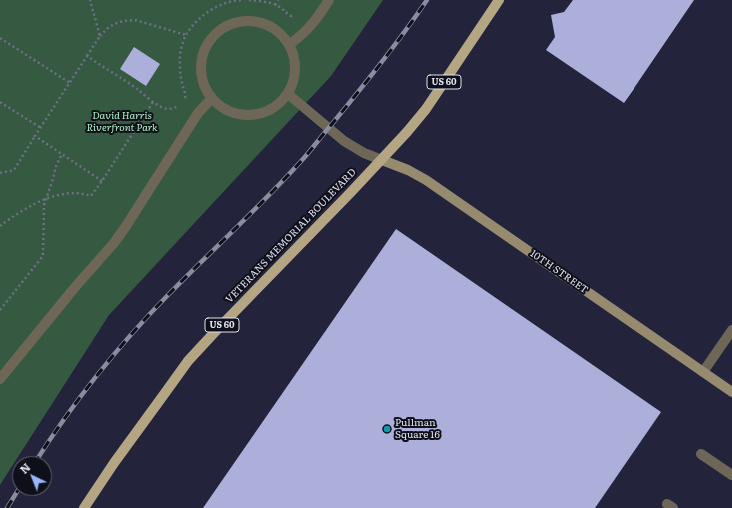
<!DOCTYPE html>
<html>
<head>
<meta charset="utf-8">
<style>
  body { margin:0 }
  #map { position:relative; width:732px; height:508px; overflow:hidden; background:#23243c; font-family:Literata,serif }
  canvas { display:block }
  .north { position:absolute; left:12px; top:456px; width:40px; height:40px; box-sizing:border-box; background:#0e0f19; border:1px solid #636471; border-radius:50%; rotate:317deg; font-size:11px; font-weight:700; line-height:16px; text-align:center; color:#e2e4f4 }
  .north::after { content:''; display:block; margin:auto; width:14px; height:18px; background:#97b6fd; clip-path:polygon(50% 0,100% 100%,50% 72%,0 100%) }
</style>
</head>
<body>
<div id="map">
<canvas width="732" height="508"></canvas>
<div class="north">N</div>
</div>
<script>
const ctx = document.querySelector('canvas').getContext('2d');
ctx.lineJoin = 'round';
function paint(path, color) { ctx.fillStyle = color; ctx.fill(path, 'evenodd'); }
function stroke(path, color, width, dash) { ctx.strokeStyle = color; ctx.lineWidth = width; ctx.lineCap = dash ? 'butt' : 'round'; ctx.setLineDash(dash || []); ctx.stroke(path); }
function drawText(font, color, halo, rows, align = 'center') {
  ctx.font = font + ' Literata,serif'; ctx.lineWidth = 4; ctx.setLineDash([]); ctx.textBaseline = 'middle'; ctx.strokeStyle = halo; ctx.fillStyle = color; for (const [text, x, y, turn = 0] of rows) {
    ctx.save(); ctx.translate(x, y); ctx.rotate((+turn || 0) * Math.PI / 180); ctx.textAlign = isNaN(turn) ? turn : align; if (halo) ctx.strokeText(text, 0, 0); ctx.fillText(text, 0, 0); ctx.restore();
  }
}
const green = new Path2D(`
  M0 0H383L331 76 109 315 0 485Z`);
const building = new Path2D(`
  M573 0H694L634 88V89L624 103 546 50 555 37 551 15 564 12Z
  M134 47 160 64 146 86 120 69Z
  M396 229 661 412 595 508H203Z`);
const path = new Path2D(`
  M249 0C259 1 270 2 278 6 283 9 286 13 291 16L293 15
  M275 5 278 0
  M100 36 108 28 114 24 123 21 135 20 186 35
  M0 38 70 83
  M87 56 100 36 90 0
  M185 98C186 93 183 88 182 83 181 78 180 73 180 68 179 56 181 45 186 35 197 16 220 1 241 0
  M0 102 41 128
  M0 173 14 170 35 136
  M102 181 35 136 87 56C103 67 120 77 136 88 145 95 155 106 167 109 171 109 175 108 179 106
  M0 226C24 208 60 185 91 196L102 181 153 102
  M0 310 43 256 44 205 53 179 56 166 62 154`);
const lane = new Path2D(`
  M201 68a47 47 0 1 1 94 0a47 47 0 1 1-94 0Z
  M290 44C309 30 316 20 329 0
  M288 94 344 141 364 153 382 160
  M703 372 732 330
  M0 379 76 286 114 243 126 226 198 113 212 98
  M701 454 732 475
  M667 504 673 508`);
const secondary = new Path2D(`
  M382 160 408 170 426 180 732 392`);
const primary = new Path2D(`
  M84 508 114 463 165 393 188 361 212 335 352 191 407 132 426 109 499 0`);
const rail = new Path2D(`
  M34 464C72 404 117 347 167 296 212 250 260 207 303 159 313 148 322 135 332 124 365 84 398 43 427 0
  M7 508 20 487`);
const markers = [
  [387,429,4,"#0f9aa8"]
];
const shields = [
  [444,82,34],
  [222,325,34]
];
const shieldNames = [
  ["US 60",444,82],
  ["US 60",222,325]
];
const parkNames = [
  ["David Harris",122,116],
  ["Riverfront Park",122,128]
];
const streetNames = [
  ["VETERANS MEMORIAL BOULEVARD",291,236,-46],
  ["10TH STREET",559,272,35]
];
const poiNames = [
  ["Pullman",395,423],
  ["Square 16",395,435]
];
paint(green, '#365942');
paint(building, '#acafd9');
stroke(path, '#6f7085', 2.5, [2, 3]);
stroke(lane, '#6e6656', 10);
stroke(secondary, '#968a6f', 10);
stroke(primary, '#b5a683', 10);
stroke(rail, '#8a8c9f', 4.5);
stroke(rail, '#0e0f19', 3, [9]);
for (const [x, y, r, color] of markers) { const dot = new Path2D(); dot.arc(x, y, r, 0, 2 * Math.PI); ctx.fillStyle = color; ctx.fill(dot); stroke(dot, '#0e0f19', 1.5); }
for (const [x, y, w] of shields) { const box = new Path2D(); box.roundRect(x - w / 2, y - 7, w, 14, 3); ctx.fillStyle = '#0e0f19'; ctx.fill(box); stroke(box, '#e2e4f4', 1); }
drawText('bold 9px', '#e2e4f4', null, shieldNames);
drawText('italic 10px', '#b1f4c7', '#0e0f19', parkNames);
drawText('10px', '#e2e4f4', '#0e0f19', streetNames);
drawText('10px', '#e2e4f4', '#0e0f19', poiNames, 'left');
</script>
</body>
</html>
